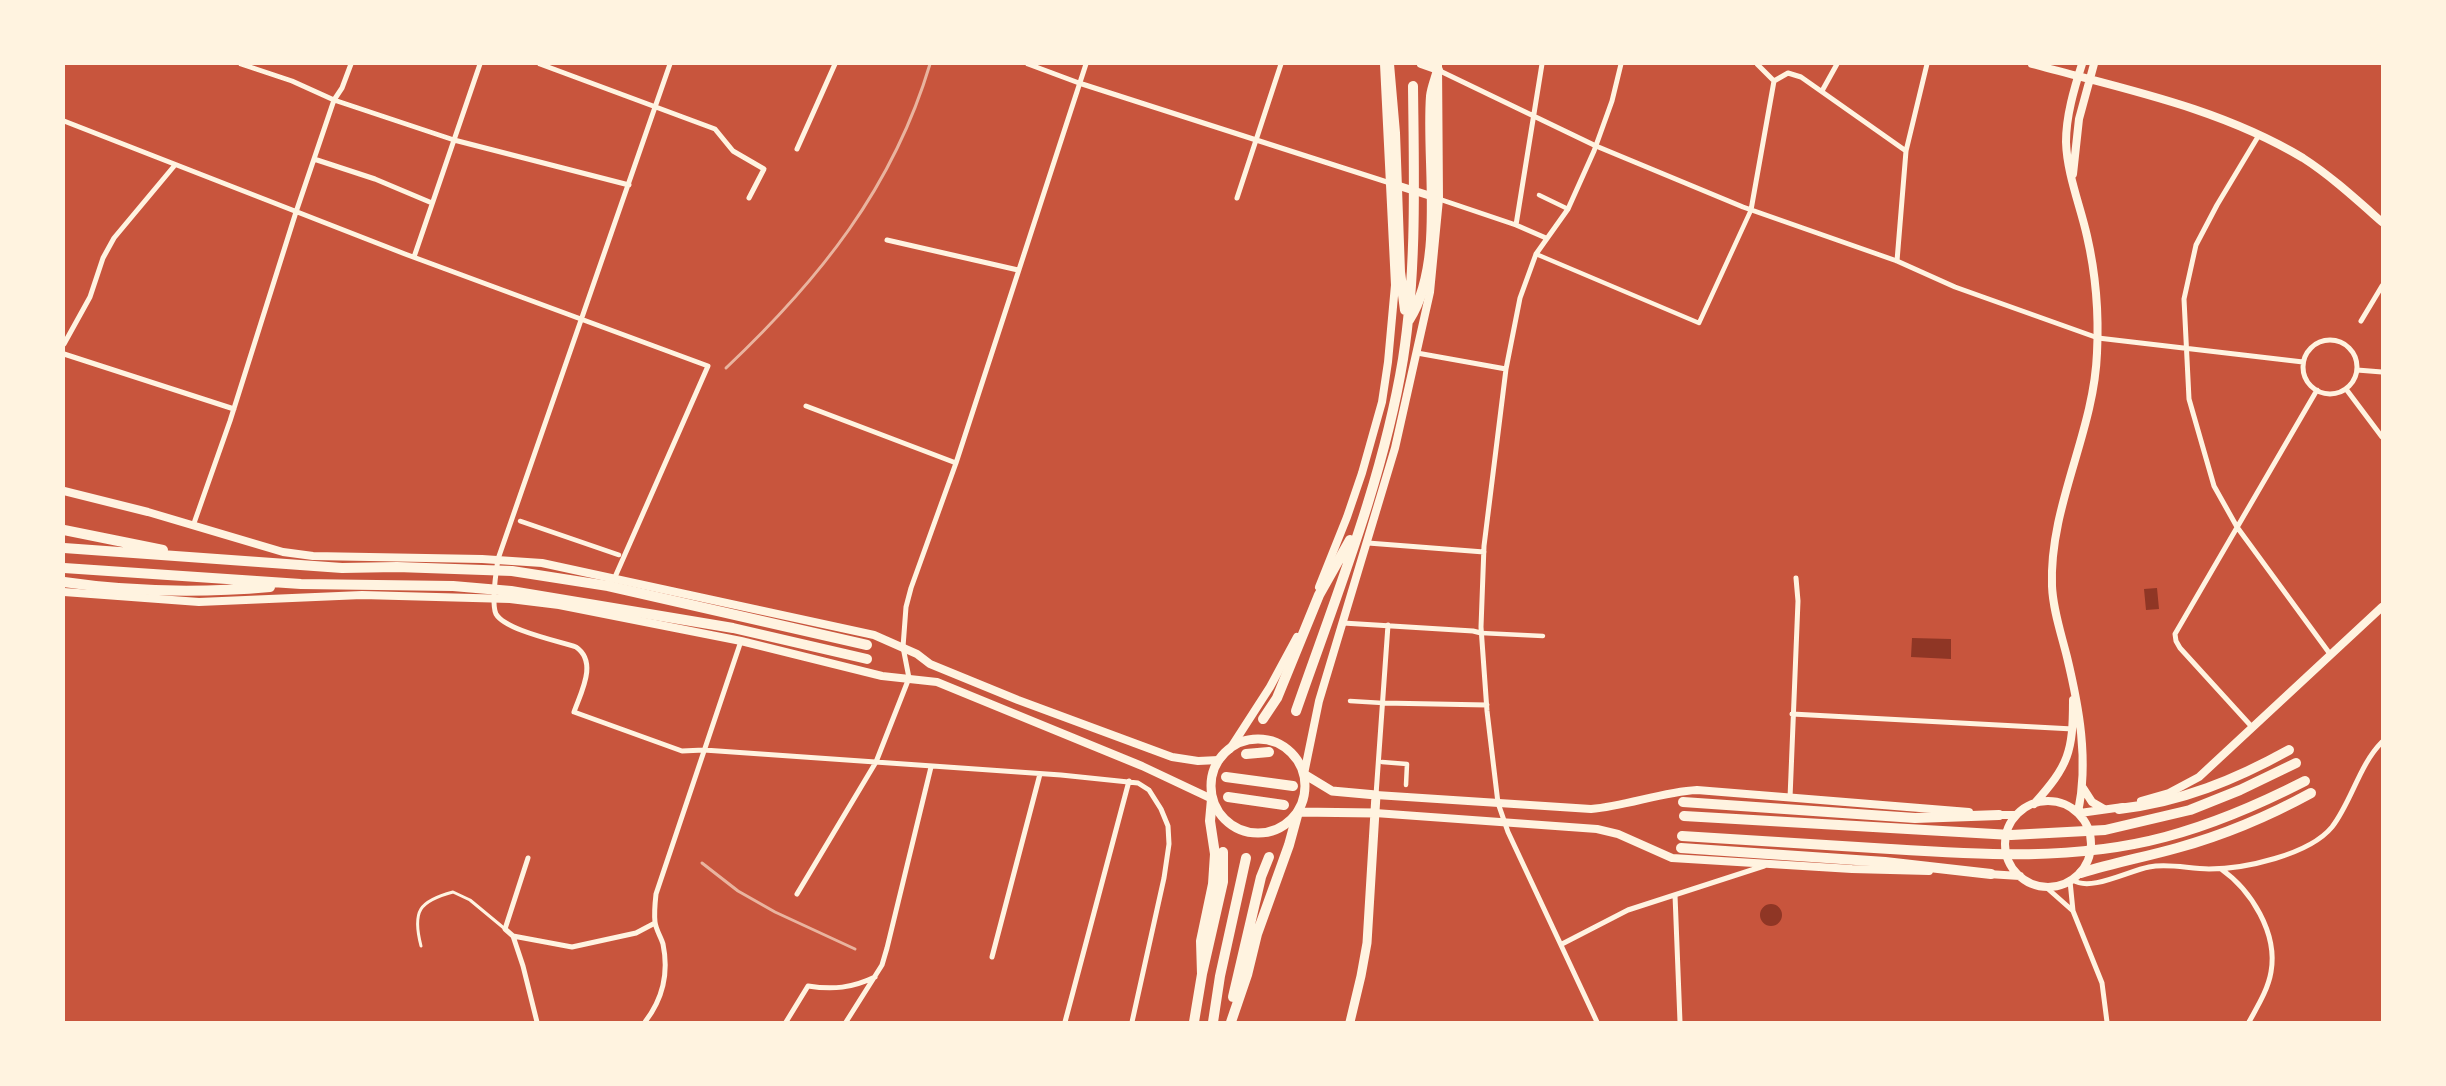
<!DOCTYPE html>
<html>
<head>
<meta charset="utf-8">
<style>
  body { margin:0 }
  #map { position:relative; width:2446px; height:1086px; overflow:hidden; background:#c8553d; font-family:"Crimson Pro",serif }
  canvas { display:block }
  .frame { position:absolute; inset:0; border:65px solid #fff3e0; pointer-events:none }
</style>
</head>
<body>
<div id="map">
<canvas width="2446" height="1086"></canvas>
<div class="frame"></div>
</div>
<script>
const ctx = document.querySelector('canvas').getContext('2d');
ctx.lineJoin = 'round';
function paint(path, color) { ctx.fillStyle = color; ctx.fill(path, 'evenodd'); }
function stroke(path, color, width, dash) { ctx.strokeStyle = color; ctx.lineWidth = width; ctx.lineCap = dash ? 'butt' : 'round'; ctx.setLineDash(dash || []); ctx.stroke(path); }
const water = new Path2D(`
  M2157 588 2159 609 2146 610 2144 589Z
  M1912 638 1951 639V659L1911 657Z
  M1760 915a11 11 0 1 1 22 0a11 11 0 1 1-22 0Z`);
const service = new Path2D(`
  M421 946C412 911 419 901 453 892L470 900 505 929`);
const pedestrian = new Path2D(`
  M1539 195 1568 209
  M1536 254 1699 323 1751 210
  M520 521 619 555
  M1481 633 1543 636
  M1350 701 1383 703
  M1382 762 1407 764 1406 785`);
const minor = new Path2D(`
  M241 64 292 81 334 100 454 140 629 185
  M540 64 715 129 733 151 764 169 749 198
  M670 64 498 559C496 572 491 603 496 614 505 630 558 641 576 647 598 662 581 692 574 712L682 751 704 750 1061 775 1138 783 1149 790 1161 809 1168 826 1169 844 1164 878 1132 1022
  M1028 64 1079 83 1390 183
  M1757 64 1774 81
  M1438 70 1596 146 1743 207 1897 261 1955 287 2098 338 2303 362
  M1774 81 1788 73 1801 77 1906 151
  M1822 91 1837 64
  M64 121 405 254 708 366 615 577
  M2259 135 2217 205 2196 245 2184 299 2189 399 2214 486 2237 527 2330 654
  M797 149 835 64
  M314 159 375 179 432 203
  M1237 198 1281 64
  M1439 199 1516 225 1546 238
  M1751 210 1774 81
  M1516 225 1542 64
  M887 240 1018 270
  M414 257 480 64
  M1897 261 1906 151 1927 64
  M2361 321 2382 286
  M2303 367a27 27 0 1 1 54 0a27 27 0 1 1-54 0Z
  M64 344 90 297 103 258 114 238 175 165
  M1417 353 1506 369
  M64 354 234 409
  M2357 370 2382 372
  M2346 389 2382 437
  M806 406 956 463
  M193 526 230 421 296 212 334 100 342 88 351 64
  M1368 543 1484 552
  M1343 623 1473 631 1481 633
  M1383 703 1487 705
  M1792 714 2073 729
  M2252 727 2180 648 2176 641 2175 634 2317 390
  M1376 795 1388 625
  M1790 798 1798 601 1796 578
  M528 858 505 929 513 936 572 947 636 933 655 923
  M2221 869C2251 890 2278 933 2271 972 2268 990 2257 1007 2249 1022
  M2073 880C2090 892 2128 871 2149 867 2169 863 2189 869 2209 869 2244 869 2309 855 2332 827 2352 801 2359 765 2382 742
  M2070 881 2073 911 2102 983 2107 1022
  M2047 888 2073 911
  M797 894 876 762 909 678 903 647 906 607 911 588 956 463 1086 64
  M1675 895 1680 1022
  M513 936 523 966 537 1022
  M1562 944 1628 910 1764 866
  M992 957 1040 774
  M645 1022C662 1000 669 973 663 944 661 937 656 930 655 922 654 913 655 903 656 894L741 641
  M786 1022 808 986C833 990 852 988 875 977
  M846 1022 882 965 887 948 931 767
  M1065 1022 1129 781
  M1597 1022 1508 832 1498 803 1487 711 1481 627 1484 546 1506 369 1520 298 1536 254 1568 209 1594 151 1612 101 1621 64`);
const tertiary = new Path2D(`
  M1421 64 1438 70
  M2032 64C2124 89 2220 108 2303 158 2331 176 2357 200 2382 222
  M2073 174 2079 119 2094 64
  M1393 184 1437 198
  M64 491 148 512 283 552 313 556 482 559 542 563 874 635 917 654 930 664 1018 700 1172 757 1198 761 1219 760
  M1319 587 1347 517 1362 473 1382 402 1388 362 1395 285 1384 64
  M64 592 199 602 362 595 510 599 559 605 741 641 882 676 937 682 1142 766 1212 799
  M1230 749 1270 687 1297 637
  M1304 774 1319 701 1395 448 1430 292 1439 199 1438 64
  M2083 788 2092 802 2104 809
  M1376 795 1591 809C1627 806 1661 792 1697 790L1969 812
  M2141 801 2169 793 2199 777 2382 607
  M2005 844a43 43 0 1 1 86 0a43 43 0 1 1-86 0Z
  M2034 804C2069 765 2073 752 2073 700
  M2078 812C2089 760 2079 707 2067 657 2061 633 2053 610 2052 586 2049 506 2094 433 2097 353 2099 314 2096 275 2087 236 2080 205 2067 174 2066 142 2066 116 2074 89 2082 64
  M1375 813 1597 829 1618 834 1672 858 1852 869 1929 871
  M2080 813 2123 807
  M1995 815H2015
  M1988 874 2020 876`);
const secondary = new Path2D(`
  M1211 786a47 47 0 1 1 94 0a47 47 0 1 1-94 0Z
  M1304 774 1332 791 1376 795 1367 943 1361 976 1350 1022
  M1298 812 1375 813`);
const trunk = new Path2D(`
  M1389 64 1395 133 1400 272 1405 310
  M1409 320C1446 262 1426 163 1431 96 1432 87 1436 78 1438 70
  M64 530 163 550
  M64 548 342 568 397 567 512 571 608 586 867 645
  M64 568 301 584 453 586 511 591 733 628 867 659
  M64 582C132 592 201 593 270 587
  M1296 711C1336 596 1383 480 1403 359 1417 269 1414 177 1413 86
  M1263 719 1277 698 1319 595 1350 540
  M1246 754 1269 752
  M1226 777 1293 786
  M1228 797 1284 805
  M1683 802 1915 818 1999 815
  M2119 809C2181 802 2235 780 2289 750
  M1684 816 2011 835 2105 830 2190 810 2240 790 2296 763
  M1682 836C1752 840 1821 845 1890 849 1983 855 2075 861 2165 837 2214 824 2260 804 2305 781
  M1681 848 1885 862 1991 874
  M2081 873C2113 863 2145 857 2177 848 2224 835 2269 816 2311 793
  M1202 974 1201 941 1213 884 1215 854 1210 821 1212 799
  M1233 997 1261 877 1269 857
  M1194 1022 1202 974 1223 882V852
  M1213 1022 1220 976 1246 858
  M1231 1022 1247 975 1257 934 1289 845 1298 812`);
const rail = new Path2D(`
  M726 368C819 280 893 188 930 64
  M702 863 738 891 775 912 855 949`);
paint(water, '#8f3625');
stroke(service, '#fff3e0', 3);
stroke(pedestrian, '#fff3e0', 4.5);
stroke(minor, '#fff3e0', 5);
stroke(tertiary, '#fff3e0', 8);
stroke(secondary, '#fff3e0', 9);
stroke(trunk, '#fff3e0', 10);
stroke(rail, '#e9b49f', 3);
</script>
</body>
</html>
